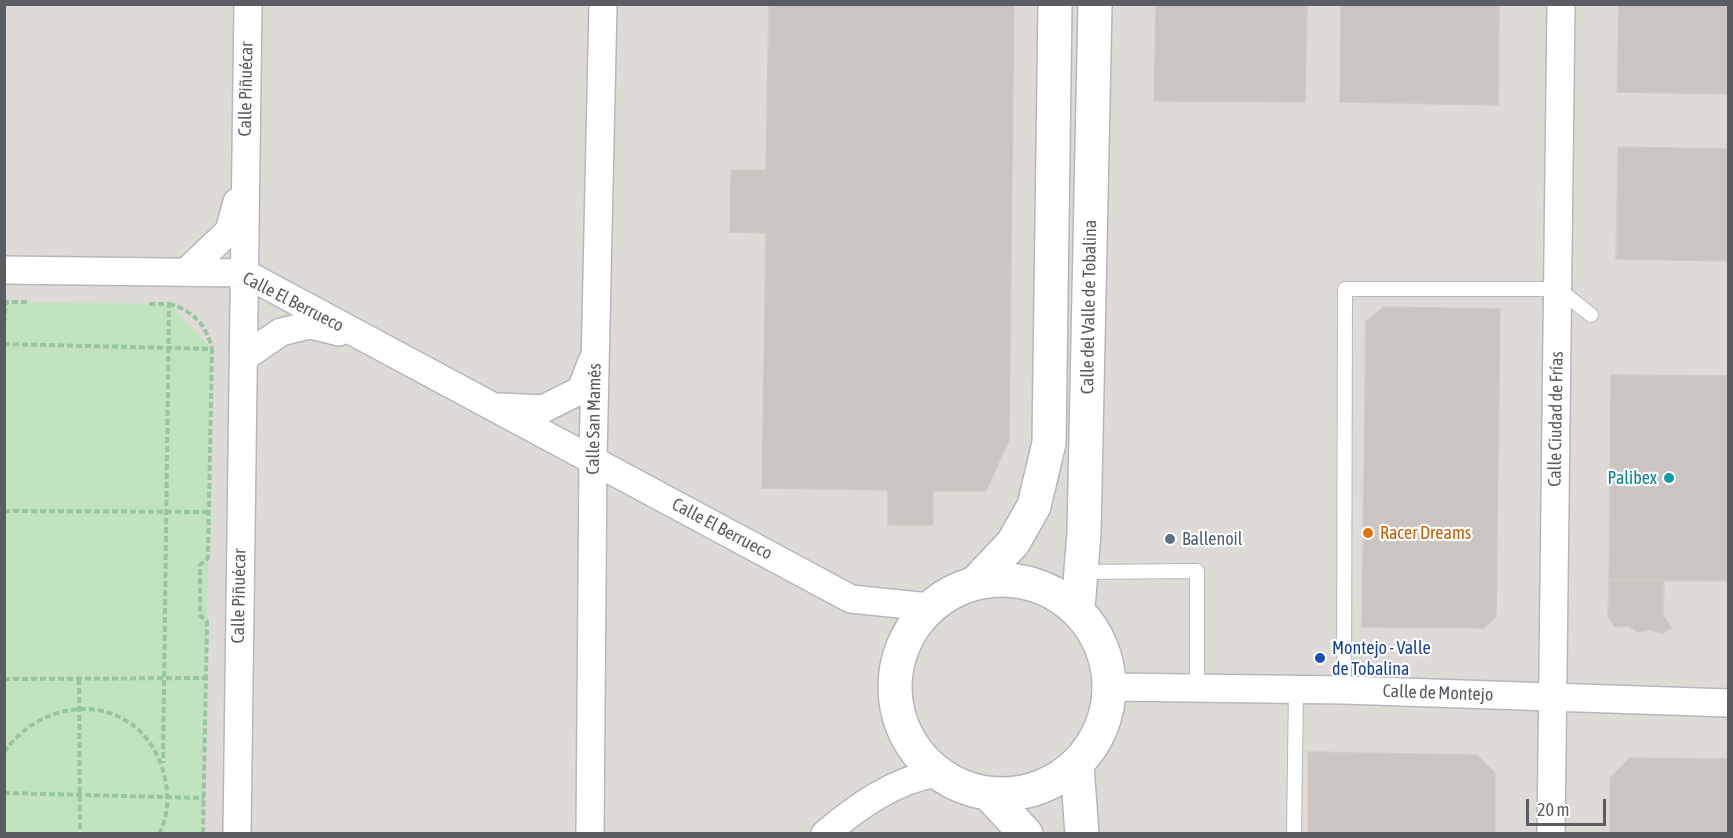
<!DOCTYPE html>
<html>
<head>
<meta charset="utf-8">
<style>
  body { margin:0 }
  #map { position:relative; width:1733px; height:838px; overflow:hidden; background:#ede9e1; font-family:"Asap Condensed",sans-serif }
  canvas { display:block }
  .frame { position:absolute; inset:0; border:6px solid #5a5e62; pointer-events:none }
  .scale { position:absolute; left:1526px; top:799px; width:80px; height:27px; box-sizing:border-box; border:3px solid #5a5e62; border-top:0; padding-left:8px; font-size:18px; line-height:21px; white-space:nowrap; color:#5a5e62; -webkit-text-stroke:4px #fff; paint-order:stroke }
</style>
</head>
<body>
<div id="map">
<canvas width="1733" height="838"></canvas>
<div class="frame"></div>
<div class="scale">20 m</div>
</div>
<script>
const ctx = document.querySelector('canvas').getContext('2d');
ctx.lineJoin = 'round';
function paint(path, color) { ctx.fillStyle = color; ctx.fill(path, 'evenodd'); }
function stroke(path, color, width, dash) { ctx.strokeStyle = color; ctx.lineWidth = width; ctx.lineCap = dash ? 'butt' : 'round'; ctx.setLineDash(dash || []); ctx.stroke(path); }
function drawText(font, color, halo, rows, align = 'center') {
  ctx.font = font + ' "Asap Condensed",sans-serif'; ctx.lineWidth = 4.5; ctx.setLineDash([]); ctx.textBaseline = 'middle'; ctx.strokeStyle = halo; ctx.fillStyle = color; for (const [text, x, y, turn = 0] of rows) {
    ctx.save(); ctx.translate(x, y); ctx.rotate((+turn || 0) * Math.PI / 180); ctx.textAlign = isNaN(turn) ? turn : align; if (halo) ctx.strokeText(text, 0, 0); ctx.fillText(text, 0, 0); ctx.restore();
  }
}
const industrial = new Path2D(`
  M5 5H1728V833H5Z`);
const green = new Path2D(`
  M6 302 169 304 212 349 203 833H5Z`);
const building = new Path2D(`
  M769 4H1014L1009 440 986 491H933V525H888V490L762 488 766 233 730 232 731 170H766Z
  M1156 4H1307L1305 102 1154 101Z
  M1341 4H1499L1498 105 1340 102Z
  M1619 4H1728V94L1617 92Z
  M1618 147 1728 149V261L1616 259Z
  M1384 307 1500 309 1496 617 1484 628 1362 627 1366 321Z
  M1611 375 1728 376V581L1609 580Z
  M1609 580H1664L1663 616 1672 628 1663 633 1649 630 1638 632 1629 626 1615 627 1608 616Z
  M1308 752 1477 755 1495 773V834H1308Z
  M1630 758 1728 759V834H1610V778Z`);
const path = new Path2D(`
  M149 304H169L163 763
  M169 304C193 310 207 326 212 349
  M4 323 6 302H27
  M4 344 212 349 208 558 200 565V615L207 622 203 834
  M4 511 209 512
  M4 679 206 678
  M79 679 80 834
  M4 752C54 684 152 698 166 784 169 800 167 819 159 834
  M4 793 204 798`);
const lane = new Path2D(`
  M1081 572 1197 571V688
  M1344 690 1345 289H1558L1591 315
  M1294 834 1296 689`);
const street = new Path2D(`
  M4 270 244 273 851 599 929 607
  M186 272 229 231 237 202
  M243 358 281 332 310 325 339 332
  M502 407 543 409 581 390 592 361
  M1111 687 1344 690 1728 703
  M237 834 248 4
  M590 834 593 459 603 4
  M825 834C858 806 895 780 937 773
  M1551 834 1561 4`);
const secondary = new Path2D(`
  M895 687a107 107 0 1 1 214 0a107 107 0 1 1-214 0Z
  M977 581 1013 543 1034 506 1049 443 1055 4
  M1078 608 1084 533 1095 4
  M1077 766 1082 834
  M989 794 1026 834`);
const markers = [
  [1669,478,6,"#0f9aa8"],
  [1368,533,6,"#e8710a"],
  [1170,539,6,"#5c6f8a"],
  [1320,658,6,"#1a4fb4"]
];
const streetNames = [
  ["Calle Piñuécar",246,89,-89],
  ["Calle El Berrueco",293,302,27],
  ["Calle del Valle de Tobalina",1089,307,-89],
  ["Calle San Mamés",594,419,-89],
  ["Calle Ciudad de Frías",1556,419,-89],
  ["Calle El Berrueco",722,529,28],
  ["Calle Piñuécar",239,596,-89],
  ["Calle de Montejo",1438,693,2]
];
const cultureNames = [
  ["Palibex",1657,478]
];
const foodNames = [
  ["Racer Dreams",1380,533]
];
const serviceNames = [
  ["Ballenoil",1182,539]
];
const transitNames = [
  ["Montejo - Valle",1332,648],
  ["de Tobalina",1332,669]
];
paint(industrial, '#dedbd6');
paint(green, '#c1e4be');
paint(building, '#cac5c1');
stroke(building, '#d1cac0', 1.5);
stroke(lane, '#b4b8bc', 16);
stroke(street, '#b4b8bc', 30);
stroke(secondary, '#b3b7bc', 36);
stroke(path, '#97c5a0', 4, [6, 3]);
stroke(lane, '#fff', 14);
stroke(street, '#fff', 27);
stroke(secondary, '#fff', 33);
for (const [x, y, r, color] of markers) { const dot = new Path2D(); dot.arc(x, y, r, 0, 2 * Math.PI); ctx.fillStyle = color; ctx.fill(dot); stroke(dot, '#fff', 2); }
drawText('18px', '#5a5e62', '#fff', streetNames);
drawText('18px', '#0d838f', '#fff', cultureNames, 'right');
drawText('18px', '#c56008', '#fff', foodNames, 'left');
drawText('18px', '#4e5e75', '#fff', serviceNames, 'left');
drawText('18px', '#164399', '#fff', transitNames, 'left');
</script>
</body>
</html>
